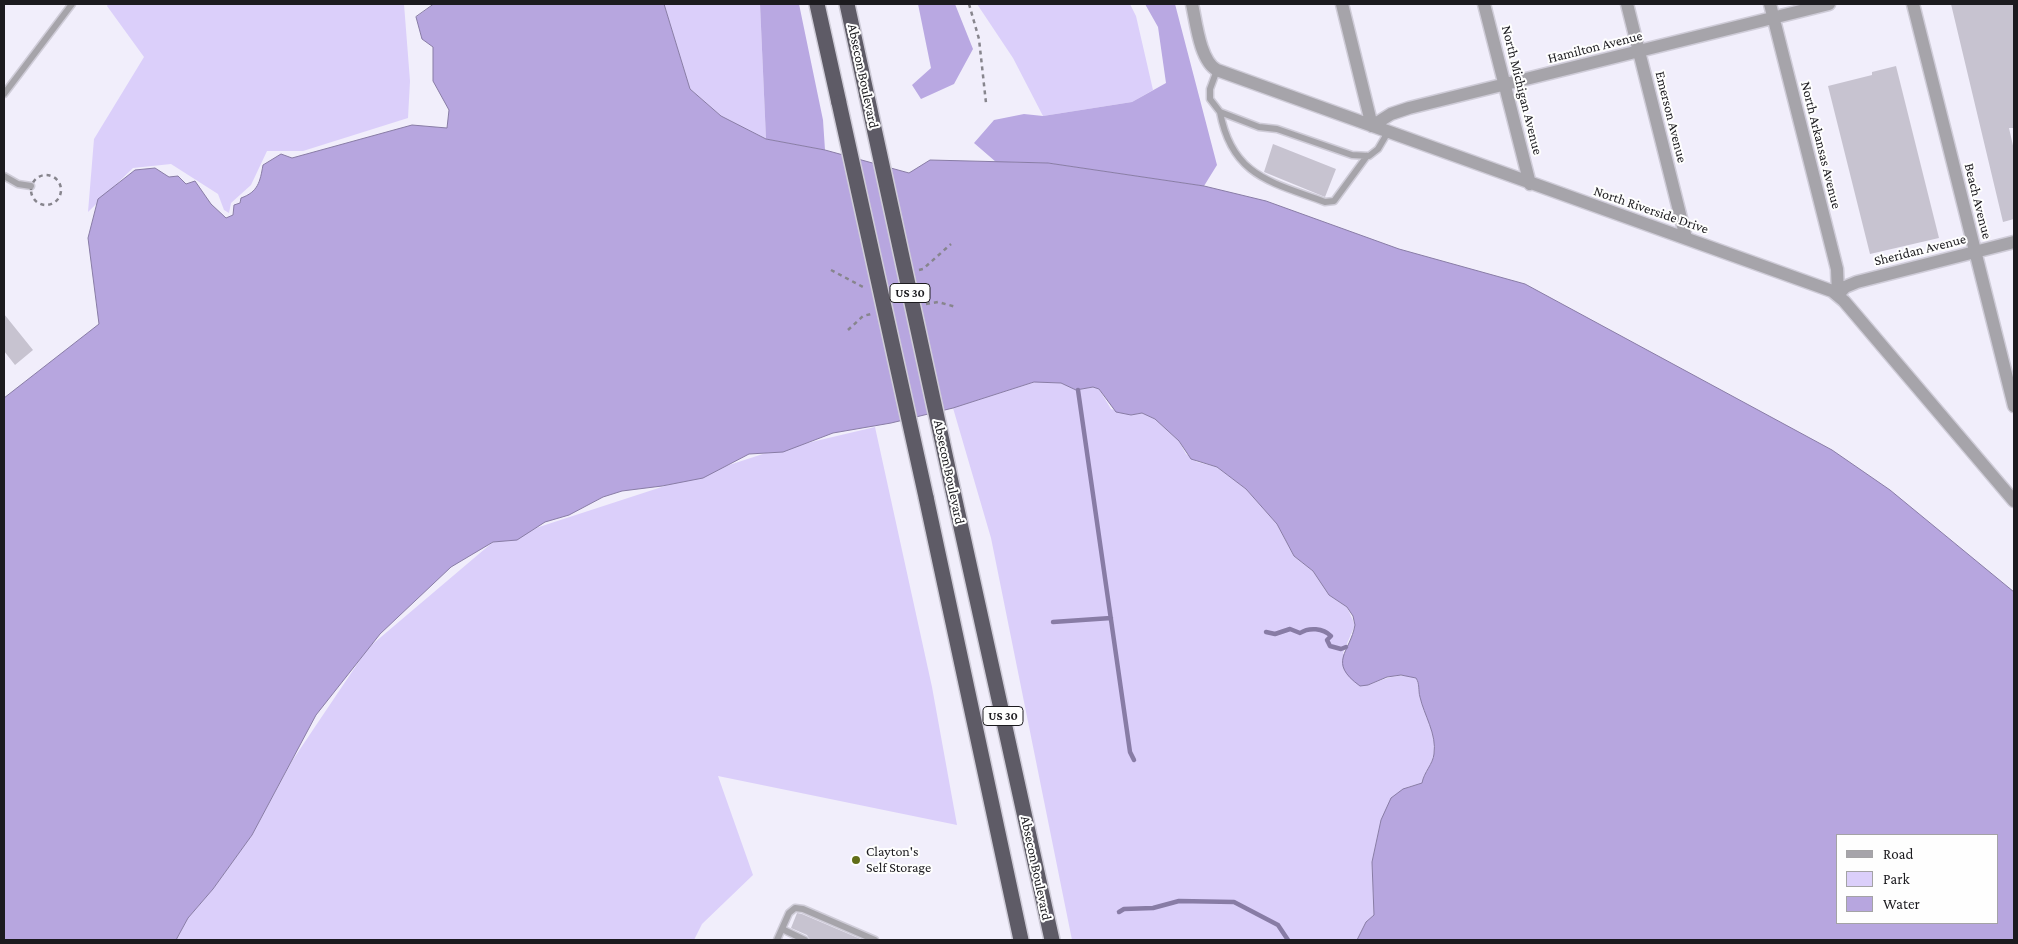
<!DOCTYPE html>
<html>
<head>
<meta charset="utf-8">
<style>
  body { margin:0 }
  #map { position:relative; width:2018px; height:944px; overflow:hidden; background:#f1eefb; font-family:"Crimson Pro",serif }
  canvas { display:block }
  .frame { position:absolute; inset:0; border:5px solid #1c1b1f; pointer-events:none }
  .legend { position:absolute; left:1836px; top:834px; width:162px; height:90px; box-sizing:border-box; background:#fefefe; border:1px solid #a4a3a5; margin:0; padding:6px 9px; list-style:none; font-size:15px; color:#1c1b1f }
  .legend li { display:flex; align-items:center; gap:10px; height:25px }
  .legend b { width:25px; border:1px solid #a4a3a5 }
</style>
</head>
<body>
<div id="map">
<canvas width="2018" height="944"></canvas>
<div class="frame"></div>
<ul class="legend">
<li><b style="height:6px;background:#a6a4aa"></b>Road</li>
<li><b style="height:14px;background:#dbcffa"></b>Park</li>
<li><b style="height:14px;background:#b7a6df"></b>Water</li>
</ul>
</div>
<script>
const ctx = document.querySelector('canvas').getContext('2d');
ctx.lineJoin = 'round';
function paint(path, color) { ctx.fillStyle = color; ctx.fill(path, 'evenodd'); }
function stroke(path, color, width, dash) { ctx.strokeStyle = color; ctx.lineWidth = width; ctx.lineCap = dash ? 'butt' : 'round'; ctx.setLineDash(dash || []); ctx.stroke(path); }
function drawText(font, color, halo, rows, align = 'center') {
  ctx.font = font + ' "Crimson Pro",serif'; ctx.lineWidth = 4; ctx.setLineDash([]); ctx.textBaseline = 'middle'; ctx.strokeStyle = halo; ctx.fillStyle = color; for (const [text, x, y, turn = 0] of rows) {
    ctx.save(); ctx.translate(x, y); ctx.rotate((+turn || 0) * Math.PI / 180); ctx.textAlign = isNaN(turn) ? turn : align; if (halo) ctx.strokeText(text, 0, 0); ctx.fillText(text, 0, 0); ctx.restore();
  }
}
const green = new Path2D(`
  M108 4H404L410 81 408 118 303 151H267L251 185 231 203 229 213 224 210 218 194 171 164 133 168 88 212 94 139 144 57 107 6Z
  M664 4H760L766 139 721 116 690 89Z
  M977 4H1130L1136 16 1153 90 1132 102 1043 116 1013 58Z
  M1035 382 1061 383 1076 390 1093 387 1099 389 1111 409 1131 415 1142 413 1155 419 1179 441 1186 454 1197 462 1217 467 1246 489 1277 524 1294 556 1313 571 1329 595 1347 607 1355 625 1343 653 1368 685C1384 679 1399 672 1416 678 1419 683 1418 687 1419 693 1423 712 1437 734 1434 754 1433 764 1424 772 1422 783L1408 787 1381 820 1372 862 1374 915 1366 922 1357 940H1072L991 538 953 408Z
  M875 427 932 687 957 825 718 776 753 875 702 924 694 940H176L188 918 213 889 252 835 292 761 368 648 493 542 769 452Z`);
const forest = new Path2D(`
  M760 4H799L823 120 825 150 766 139Z
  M918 4H955L973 49 954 84 921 99 912 85 931 68Z
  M1145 4H1175L1217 165 1204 186 1048 163 996 162 974 143 994 120 1024 114 1043 116 1132 102 1166 83 1158 27Z`);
const water = new Path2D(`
  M434 4H664L690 89 721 116 766 139 825 150 909 173 930 160 1048 163 1204 186 1266 201 1399 249 1525 284 1832 450 1890 490 2014 592V940H1357L1366 922 1374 915 1372 862 1381 820 1391 798 1403 789 1422 783C1424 772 1433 764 1434 754 1437 734 1424 715 1420 697 1418 690 1420 684 1416 678L1401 675 1387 677 1368 685 1360 686C1327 662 1350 653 1355 625L1353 616 1347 607 1329 595 1313 571 1294 556 1277 524 1246 489 1217 467 1191 459 1179 441 1155 419 1142 413 1131 415 1116 412 1099 389 1093 387 1076 390 1061 383 1034 382 953 408 891 423 833 433 783 452 749 454 703 478 662 486 622 491 603 497 569 515 545 522 517 540 493 542 451 567 380 634 316 715 252 835 213 889 188 918 176 940H4V398L99 324 88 238 98 199 135 170 155 168 169 177 178 176 186 184 195 181 211 204 226 218 233 215 234 205 240 203 241 198C258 192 260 182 263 165L281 154 292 158 412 125 447 128 449 110 433 81V47L422 39 416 17ZM1837 835H1997V923H1837Z`);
const stream = new Path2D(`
  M1078 390 1130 752 1134 760
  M1053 622 1111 618
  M1266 632 1275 634 1290 629 1300 633C1309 627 1323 628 1331 636L1327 640 1330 646 1341 649 1346 647
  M1119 912 1124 909 1153 908 1179 901 1234 902 1278 925 1288 940`);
const building = new Path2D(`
  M1951 4H2014V128H2009L2014 150V219L2003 222Z
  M1896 66 1939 238 1870 254 1828 86 1872 75V72Z
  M1273 144 1336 169 1325 197 1264 172Z
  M4 314 33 350 15 365 4 351Z
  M797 913 802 914 863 940H810L807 935 791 928Z`);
const path = new Path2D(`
  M969 4 979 39 986 103
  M31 190a15 15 0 1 1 30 0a15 15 0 1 1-30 0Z
  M831 270 863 287 865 286
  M919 270 923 269 951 244
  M926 304 938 302 956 307
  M848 330 863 316 871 314`);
const service = new Path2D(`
  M1217 70 1210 89V99L1220 112 1259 127 1277 129 1352 155 1369 156 1378 149 1388 132
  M4 94 72 4
  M1220 112C1232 177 1272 182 1325 202L1334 201 1367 156
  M4 176 18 184 31 186
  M782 929 805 940
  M777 940 789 913 795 908 803 909 875 940`);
const minor = new Path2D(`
  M1192 4C1196 22 1200 61 1217 70L1832 291 1844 301 2014 501
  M1342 4 1372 126 1391 114 1409 108 1829 4
  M1484 4 1530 184
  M1627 4 1686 238
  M1770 4 1837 269 1838 295
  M1913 4 2014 406
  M1838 295 1845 287 1857 282 2014 242`);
const trunk = new Path2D(`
  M817 4 839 103
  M847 4 867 96
  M953 491 1052 940
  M926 497 1021 940`);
const trunkBridge = new Path2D(`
  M867 96 953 491
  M839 103 926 497`);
const markers = [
  [856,860,5,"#616d17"]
];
const shields = [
  [910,293,40],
  [1003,716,40]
];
const shieldNames = [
  ["US 30",910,293],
  ["US 30",1003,716]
];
const streetNames = [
  ["Hamilton Avenue",1595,47,-14],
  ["Absecon Boulevard",863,76,78],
  ["North Michigan Avenue",1522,90,76],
  ["Emerson Avenue",1671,117,76],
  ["North Arkansas Avenue",1821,145,76],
  ["Beach Avenue",1978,201,76],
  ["North Riverside Drive",1651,210,19],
  ["Sheridan Avenue",1920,250,-14],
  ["Absecon Boulevard",949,472,78],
  ["Absecon Boulevard",1036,868,78]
];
const poiNames = [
  ["Clayton's",866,852],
  ["Self Storage",866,868]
];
paint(green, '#dbcffa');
paint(forest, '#b9a8e2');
paint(water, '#b7a6df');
stroke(water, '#887ca5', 1);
stroke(stream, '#887ca5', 4.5);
paint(building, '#c7c3d0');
stroke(service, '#cfccd8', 9);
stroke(minor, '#cfccd8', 15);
stroke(trunk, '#cfccd8', 18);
stroke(path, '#87858d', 2.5, [4, 4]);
stroke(service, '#a6a4aa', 6);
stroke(minor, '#a6a4aa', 12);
stroke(trunk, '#5e5b66', 15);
stroke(trunkBridge, '#cfccd8', 18, []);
stroke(trunkBridge, '#5e5b66', 15);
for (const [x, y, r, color] of markers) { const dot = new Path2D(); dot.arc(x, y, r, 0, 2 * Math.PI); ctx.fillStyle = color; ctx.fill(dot); stroke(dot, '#fefefe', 2); }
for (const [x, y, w] of shields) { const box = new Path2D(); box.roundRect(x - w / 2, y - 9.5, w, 19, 4); ctx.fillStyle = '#fefefe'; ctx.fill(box); stroke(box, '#1c1b1f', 1); }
drawText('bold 12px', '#1c1b1f', null, shieldNames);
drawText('14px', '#1c1b1f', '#fefefe', streetNames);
drawText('14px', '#1c1b1f', '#fefefe', poiNames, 'left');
</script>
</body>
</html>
